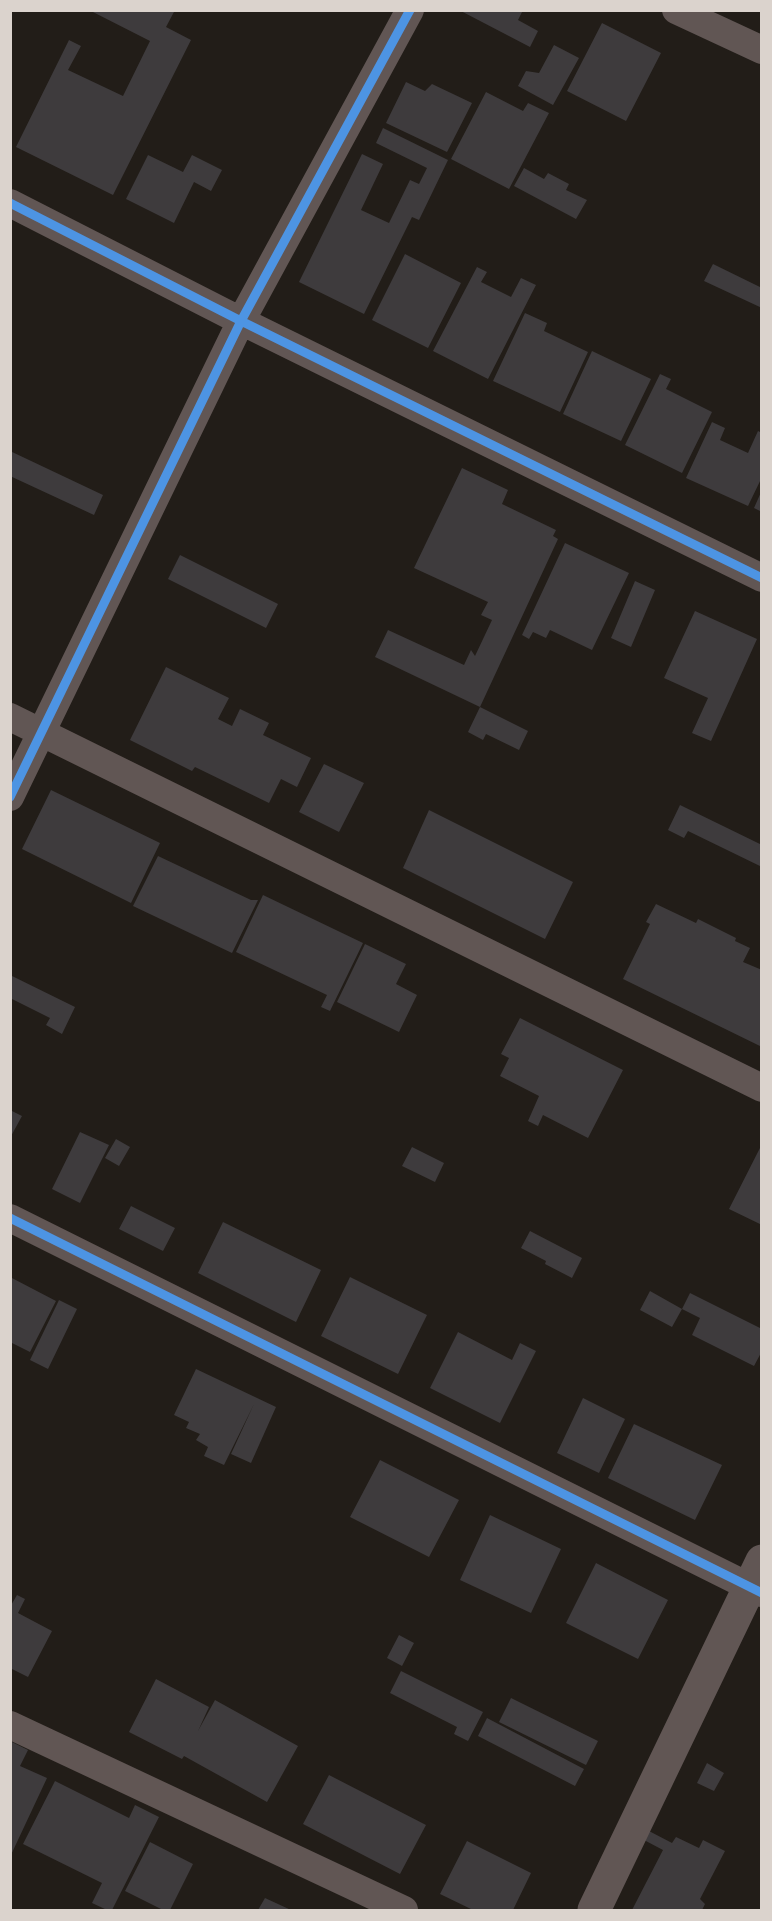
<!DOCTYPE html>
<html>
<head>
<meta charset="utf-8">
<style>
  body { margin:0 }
  #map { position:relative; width:772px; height:1921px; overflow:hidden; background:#221d18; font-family:Cabin,sans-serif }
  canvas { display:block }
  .frame { position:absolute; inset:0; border:12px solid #dbd3cd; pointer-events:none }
</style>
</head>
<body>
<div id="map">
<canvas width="772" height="1921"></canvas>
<div class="frame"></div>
</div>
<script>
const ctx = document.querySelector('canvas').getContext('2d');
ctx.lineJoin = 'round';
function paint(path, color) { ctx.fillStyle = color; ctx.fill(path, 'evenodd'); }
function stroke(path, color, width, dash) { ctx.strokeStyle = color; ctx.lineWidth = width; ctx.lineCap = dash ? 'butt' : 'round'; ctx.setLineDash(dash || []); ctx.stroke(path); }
const building = new Path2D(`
  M89 10H175L166 27 191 40 113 195 16 147 69 40 81 46 68 70 123 96 150 41Z
  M459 10H523L518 20 538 31 530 47Z
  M602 23 661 53 626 121 567 91Z
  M554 45 579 58 553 105 518 86 526 71 539 73Z
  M406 82 425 91 432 84 472 103 447 152 386 123Z
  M486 92 523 111 528 103 549 113 509 189 451 159Z
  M383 128 448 160 419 220 412 217 364 314 299 282 362 154 383 164 361 210 389 223 410 180 419 184 427 168 376 143Z
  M148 155 183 172 192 155 222 170 211 191 194 182 174 223 126 199Z
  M524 168 544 179 548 173 569 184 566 190 587 200 576 219 514 186Z
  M405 254 461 283 428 348 372 320Z
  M713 264 762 288V308L704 281Z
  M477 267 487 272 481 282 511 297 521 278 536 285 488 379 433 351Z
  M525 313 547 323 544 331 588 352 560 412 493 381Z
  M592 351 651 379 621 441 563 414Z
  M660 374 671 379 666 389 712 412 682 473 625 445Z
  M712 422 725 428 720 440 748 453 758 431 762 433V477L748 506 686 478Z
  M10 451 103 495 94 515 10 476Z
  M462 468 508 490 502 504 556 530 553 536 558 539 480 707 375 657 388 630 464 665 471 650 475 656 492 620 481 615 488 602 414 568Z
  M762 490V512L754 508Z
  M565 543 629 573 592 650 550 630 546 638 533 632 529 639 522 635Z
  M180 555 278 604 266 628 168 579Z
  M635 581 655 590 631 647 611 638Z
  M695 611 757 639 711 741 692 733 708 698 664 678Z
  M166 667 229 698 218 719 232 726 240 709 269 723 263 735 311 758 297 787 281 779 269 803 195 767 192 771 130 740Z
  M480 707 528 731 519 750 486 734 483 740 468 732Z
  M324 764 364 783 339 832 299 812Z
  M51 790 160 843 131 903 22 849Z
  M680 805 762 845V867L688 831 684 838 668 830Z
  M429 810 573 882 545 939 403 868Z
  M158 856 251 900H258L232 953 133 906Z
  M263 895 363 943 330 1011 321 1007 327 995 236 952Z
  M656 904 696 923 698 919 736 938 735 941 750 948 743 962 762 970V1047L623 979 650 924 646 922Z
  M365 944 406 964 396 984 417 995 399 1032 337 1002Z
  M10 975 75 1007 62 1034 46 1025 50 1018 10 998Z
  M520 1018 623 1070 588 1138 543 1115 538 1126 528 1121 539 1096 500 1076 509 1058 501 1054Z
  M10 1110 22 1116 10 1138Z
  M80 1132 109 1145 80 1203 52 1189Z
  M116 1139 130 1147 119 1166 105 1158Z
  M762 1144V1225L729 1209Z
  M412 1147 444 1163 435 1182 402 1166Z
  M131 1206 175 1228 163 1251 119 1229Z
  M223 1222 321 1270 296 1322 198 1273Z
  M530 1231 582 1258 572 1278 545 1264 546 1261 521 1248Z
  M10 1277 56 1301 30 1352 10 1342Z
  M350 1277 427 1315 398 1374 321 1336Z
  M650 1291 682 1309 672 1327 640 1310Z
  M690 1293 762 1329V1351L754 1366 692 1335 700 1318 682 1309Z
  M59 1300 77 1309 48 1369 30 1360Z
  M458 1332 512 1360 520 1343 536 1351 500 1423 430 1388Z
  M196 1369 276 1407 251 1463 231 1454 254 1404 224 1465 204 1456 208 1447 196 1440 200 1434 186 1428 189 1422 174 1415Z
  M583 1398 625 1419 599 1473 557 1453Z
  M634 1424 722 1465 695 1520 608 1478Z
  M380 1460 459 1500 429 1557 350 1517Z
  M490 1515 561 1549 531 1613 460 1580Z
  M596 1563 668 1600 638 1659 566 1623Z
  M17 1595 25 1599 18 1613 52 1631 28 1677 10 1668V1607Z
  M399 1635 414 1643 402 1666 387 1658Z
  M401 1671 483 1712 468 1741 454 1734 457 1727 390 1693Z
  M156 1679 209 1707 198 1731 215 1700 298 1746 267 1802 184 1756 182 1759 129 1732Z
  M511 1698 598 1741 586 1765 499 1722Z
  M487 1718 584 1769 575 1786 478 1736Z
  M10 1741 28 1750 20 1766 47 1778 10 1857Z
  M707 1763 724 1773 714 1791 697 1783Z
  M329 1775 426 1825 400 1874 303 1824Z
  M55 1781 129 1818 135 1805 159 1817 112 1910H107L92 1903 102 1883 23 1844Z
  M649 1831 672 1843 676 1837 699 1848 703 1840 725 1851 700 1899 705 1904 702 1910H632L663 1850 644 1840Z
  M467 1841 531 1873 513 1910H473L440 1894Z
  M150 1842 193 1864 170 1910H163L125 1891Z
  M265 1898 291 1910H258Z`);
const minor = new Path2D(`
  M676 10 762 50
  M10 203 241 321 762 578
  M10 717 762 1088
  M10 797 241 321 410 10
  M10 1218 762 1593
  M10 1725 404 1910`);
const tertiary = new Path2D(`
  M594 1910 762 1561`);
const cycleway = new Path2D(`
  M10 203 241 321 762 578
  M10 797 241 321 410 10
  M10 1218 762 1593`);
paint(building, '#3e3b3d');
stroke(minor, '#615654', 28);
stroke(tertiary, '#615654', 33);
stroke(cycleway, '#4d94e3', 9);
</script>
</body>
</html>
